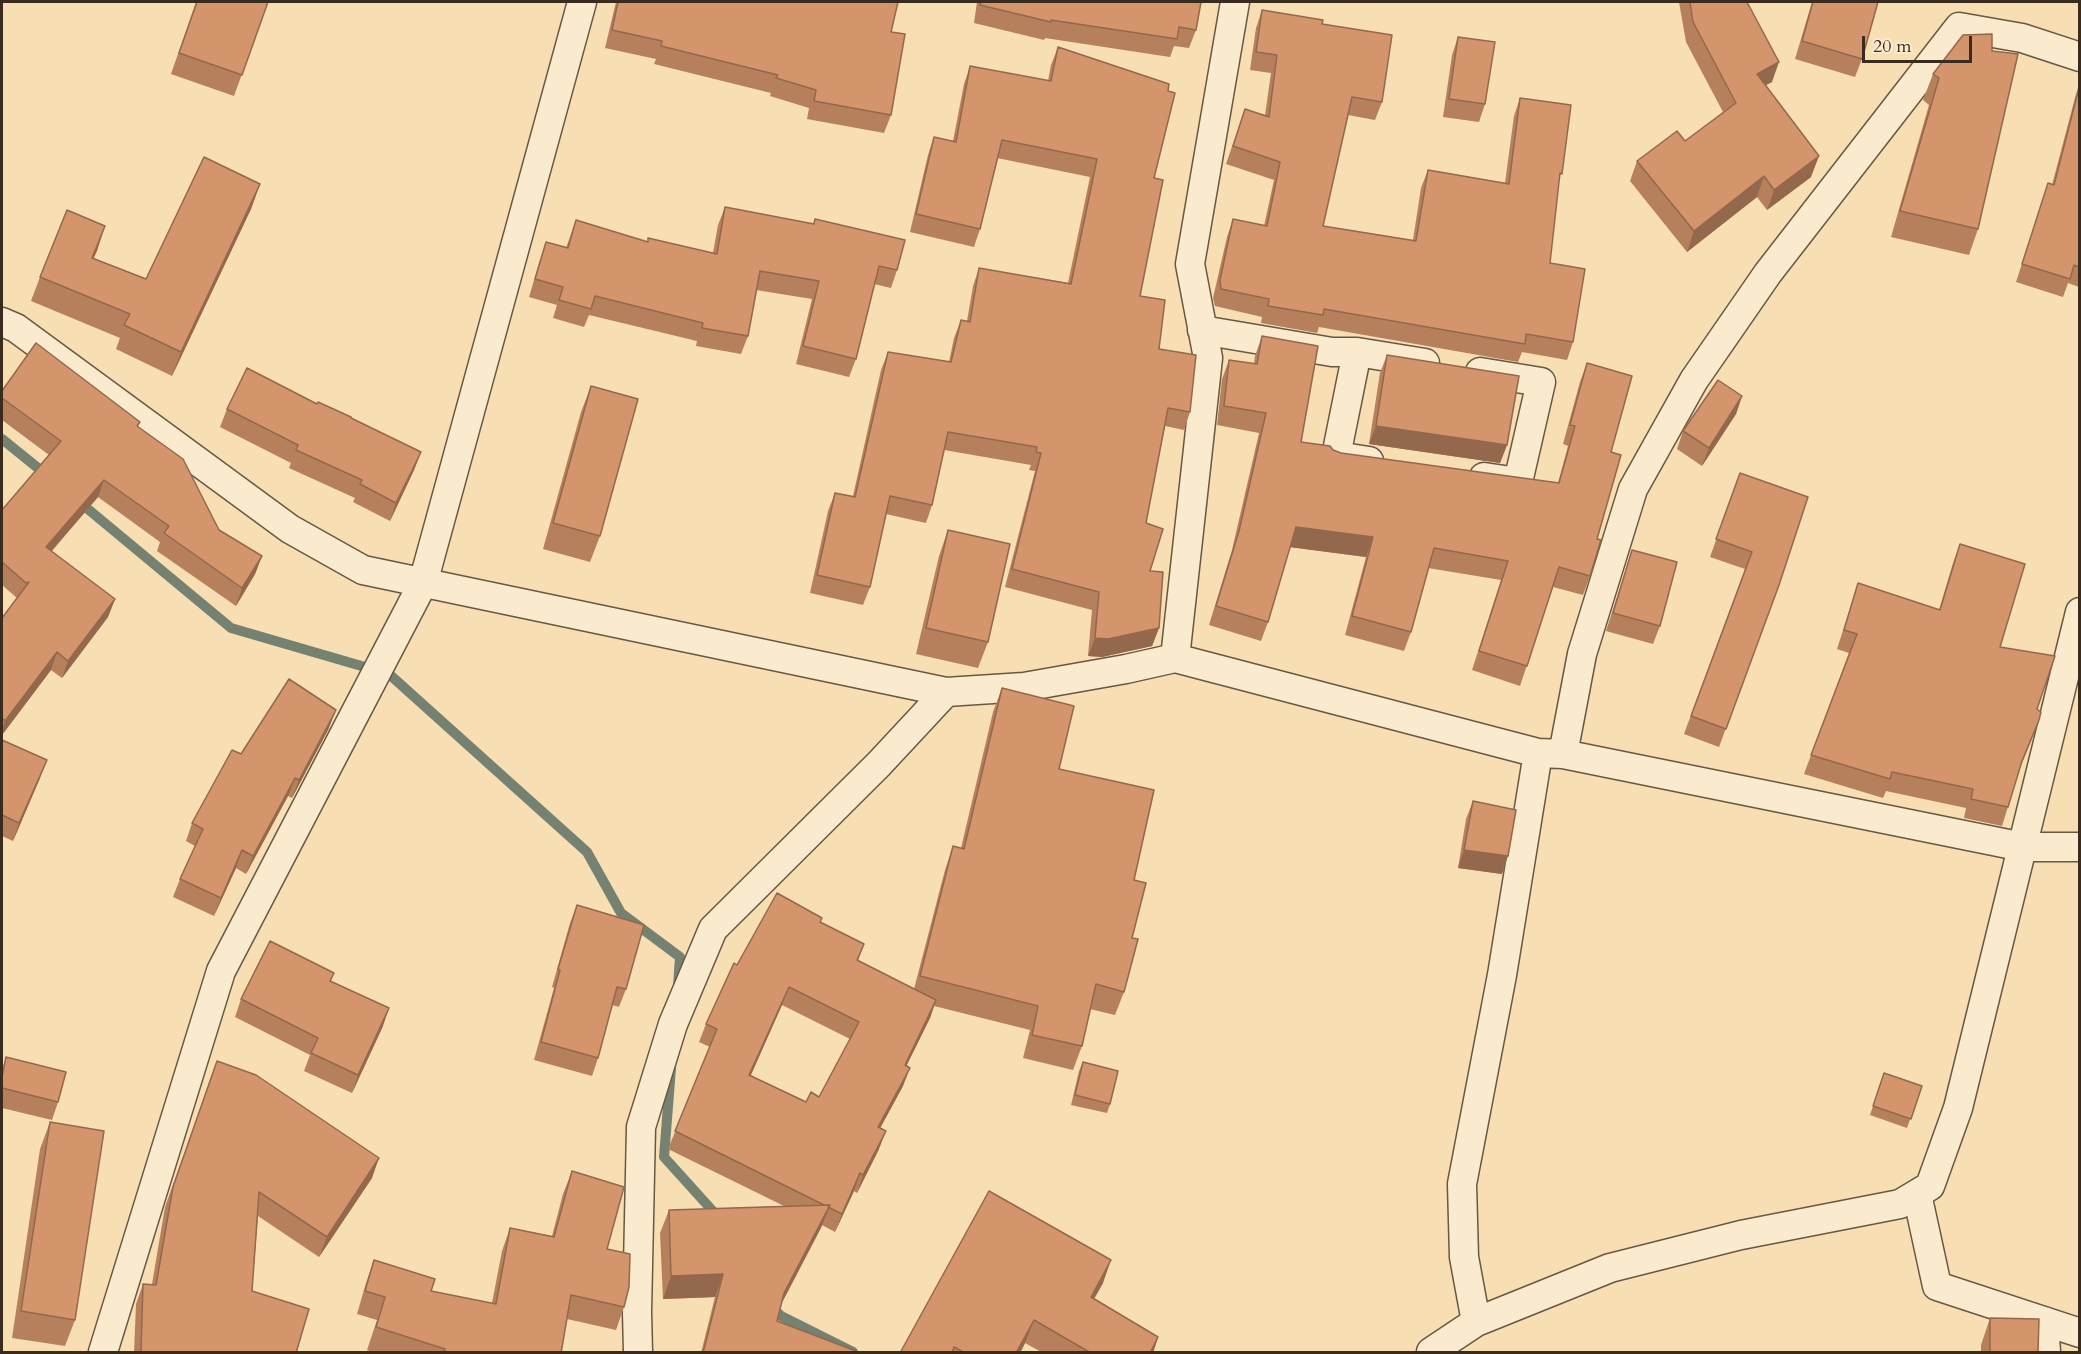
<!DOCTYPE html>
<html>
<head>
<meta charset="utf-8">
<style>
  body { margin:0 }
  #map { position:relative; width:2081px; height:1354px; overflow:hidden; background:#f7deb3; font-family:Cardo,serif }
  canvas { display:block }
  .frame { position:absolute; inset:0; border:3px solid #392c1e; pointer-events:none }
  .scale { position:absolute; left:1862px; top:36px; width:110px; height:27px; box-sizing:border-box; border:3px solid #392c1e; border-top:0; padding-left:8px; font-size:18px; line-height:21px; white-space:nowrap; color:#392c1e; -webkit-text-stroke:4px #faeace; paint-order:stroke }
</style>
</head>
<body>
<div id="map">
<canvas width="2081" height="1354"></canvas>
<div class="frame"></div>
<div class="scale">20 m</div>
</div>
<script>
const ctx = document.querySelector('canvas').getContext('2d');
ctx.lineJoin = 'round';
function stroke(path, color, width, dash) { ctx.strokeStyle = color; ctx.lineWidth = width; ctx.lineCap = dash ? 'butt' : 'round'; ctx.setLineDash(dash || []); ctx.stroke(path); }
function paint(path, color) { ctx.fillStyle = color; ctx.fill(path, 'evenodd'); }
const stream = new Path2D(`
  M2 439 49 477
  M77 500 231 628 389 674 587 852 621 913 680 957 678 986
  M671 1068 664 1157 720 1219
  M768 1303 781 1316 853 1352`);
const minor = new Path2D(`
  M2 322 16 328 290 529 363 570 946 692 1024 687 1126 669 1175 658 1538 753 1563 754 2023 847H2080
  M1202 330 1332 352H1357L1425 363
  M1357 352 1336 456 1369 461
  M1480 372 1541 382 1518 482 1484 477
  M1175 658 1208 358 1190 264 1235 2
  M1563 754 1582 654 1633 489 1694 380 1768 273 1959 27 2022 38 2080 57
  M1917 1194 1937 1286 2080 1333
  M2044 1321 2046 1352
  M1476 1322 1464 1257 1462 1184 1502 975 1538 753
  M103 1352 221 971 423 583 582 2
  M638 1352 637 1312 641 1127 673 1024 713 929 879 764 946 692
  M1431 1352 1476 1322 1610 1268 1741 1235 1900 1204 1930 1186 1958 1108 2080 612`);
const wall = new Path2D(`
  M196 2H268L234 96 171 74Z
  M616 2H898L891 32V115L884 133 807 119 809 108 770 96 771 93 654 64 656 59 605 48Z
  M977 2H1201L1196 30 1189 48 1174 46 1170 57 1045 38 1044 40 974 23Z
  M1679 2H1747L1772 82 1766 85 1811 177 1767 210 1757 197 1687 252 1630 181 1637 161 1685 141 1723 112 1686 42Z
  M1812 2H1878L1862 59 1855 77 1795 59Z
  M1262 10 1322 24 1382 102 1375 120 1348 115 1323 226 1413 240 1421 188 1428 170 1505 183 1514 116 1520 98 1558 184 1550 263 1573 342 1567 360 1522 352 1518 362 1319 327 1317 333 1261 323 1262 317 1215 306 1213 298 1227 237 1233 219 1264 226 1274 180 1226 164 1245 109 1265 115 1271 73 1250 70 1256 28Z
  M1458 37 1485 104 1479 122 1443 117 1452 55Z
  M1058 47 1154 178 1140 296 1159 349 1190 412 1184 430 1165 426 1146 523 1150 571 1159 628 1152 646 1102 657 1088 656 1092 610 1005 587 1035 471 1029 470 1031 465 944 450 932 505 926 523 886 514 870 587 863 605 810 593 828 511 835 493 853 496 881 370 888 352 949 362 954 338 961 320 967 321 973 286 979 268 1068 283 1090 177 997 158 980 229 974 247 910 232 928 155 934 137 953 141 964 84 970 66 1048 81 1051 65Z
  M1992 51 1978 229 1969 255 1891 237 1929 105 1923 100 1933 74Z
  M2079 85V287L2068 283 2063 297 2016 282 2048 183 2052 185 2076 94Z
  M260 184 251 209 172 376 116 349 120 338 31 301 40 277 93 258 146 279Z
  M725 207 813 224 815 219 897 270 891 288 874 284 856 359 849 377 796 364 812 299 756 290 748 336 741 354 696 346 697 341 589 315 584 327 553 318 557 305 529 297 540 260 546 242 566 248 576 220 647 242 713 253 718 225Z
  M1262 336 1301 442 1333 450 1341 453 1558 483 1568 446 1563 444 1580 382 1587 363 1611 452 1597 539 1590 576 1583 595 1553 587 1520 686 1472 670 1501 580 1428 568 1411 632 1404 651 1345 635 1366 557 1290 547 1268 622 1261 641 1209 625 1232 550 1259 433 1217 425 1222 379 1229 360 1254 364 1255 356Z
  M1387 355 1507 445 1500 463 1369 444 1380 373Z
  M591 386 600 536 590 562 543 549 581 412Z
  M2 391 140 422 138 426 219 530 262 556 255 574 236 606 157 551 160 542 98 497 52 551 115 599 108 617 62 678 51 670 2 735V618L17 598 2 585V510L49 455 2 420Z
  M1742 396 1736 414 1702 466 1677 449 1683 431Z
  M317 404 351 418 421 452 414 470 390 521 353 502 355 498 289 468 291 463 220 427 227 409Z
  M1740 473 1779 585 1719 747 1684 734 1745 569 1710 557Z
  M948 530 988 642 978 668 916 654 939 556Z
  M1960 544 2000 647 2037 709 2032 739 2020 768 2002 826 1964 818 1966 808 1886 791 1883 798 1804 774 1849 653 1837 649 1858 583 1939 610 1953 563Z
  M1632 550 1660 626 1653 644 1606 631Z
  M1002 688 1134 880 1132 938 1124 992 1115 1015 1090 1009 1082 1046 1073 1070 1023 1058 1030 1030 934 1006 930 1018 906 1066 903 1086 880 1128 879 1149 857 1193 854 1191 835 1232 822 1225 780 1306 777 1321 861 1353H701L715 1297 663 1299 660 1233 669 1210 784 1206 668 1149 710 1047 699 1042 706 1024 737 965 822 918 820 922 864 944 858 961 914 989 945 870 953 846 961 848 993 712ZM782 1005 850 1039 819 1097 806 1102 750 1076Z
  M329 728 292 798 288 796 246 874 236 868 214 916 173 897 180 879 195 846 186 841 192 823 241 754Z
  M2 740 40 778 13 841 2 836Z
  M1473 801 1502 874 1458 868 1466 819Z
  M577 905 626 989 619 1007 612 1005 598 1058 592 1076 534 1060 554 988 552 987 570 923Z
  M334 973 331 981 383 1026 352 1093 304 1071 310 1055 235 1017 241 999Z
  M6 1057 58 1102 52 1120 2 1108V1070Z
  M217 1061 372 1178 319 1257 258 1216 252 1291 296 1353H134L136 1304 143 1284H152L165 1207Z
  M1083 1062 1110 1104 1107 1113 1071 1105 1079 1071Z
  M1884 1073 1922 1086 1907 1128 1870 1115Z
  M50 1122 75 1320 65 1346 12 1338 40 1149Z
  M572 1171 607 1249 624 1307 616 1330 567 1319 561 1353H374L367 1350 377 1320 357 1314 366 1283 374 1260 431 1291 492 1303 502 1251 510 1228 552 1236 563 1194Z
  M1103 1283 1094 1299 1158 1337 1153 1353H1043L1025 1343 1020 1353H900Z
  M1990 1318 2038 1353H1981V1345Z`);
const shadedWall = new Path2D(`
  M1779 62 1772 82 1749 94 1757 74Z
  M1819 156 1811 177 1767 210 1774 190Z
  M1764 176 1757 197 1687 252 1694 231Z
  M260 184 251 209 172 376 181 352Z
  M105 226 97 251 83 282 92 258Z
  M1742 396 1736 414 1702 466 1709 448Z
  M1376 426 1507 445 1500 463 1369 444Z
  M421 452 414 470 390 521 396 503Z
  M104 480 98 497 40 564 46 547Z
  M1296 527 1373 537 1366 557 1289 547Z
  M262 556 255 574 236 606 242 588Z
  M115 599 108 617 62 678 68 661Z
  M1159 628 1152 646 1102 657 1088 656 1095 638Z
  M57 652 51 670 2 735V731L5 721Z
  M336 710 329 728 292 798 299 780Z
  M47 760 40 778 13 841 19 823Z
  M295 778 288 796 246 874 253 856Z
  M242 850 236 868 214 916 221 898Z
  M1464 850 1508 856 1502 874 1458 868Z
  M789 987 782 1005 743 1093 749 1075Z
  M936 1000 930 1018 898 1083 905 1065Z
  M389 1008 383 1026 352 1093 358 1075Z
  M910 1068 903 1086 871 1145 878 1127Z
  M886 1131 879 1149 857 1193 863 1175Z
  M379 1158 372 1178 319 1257 327 1237Z
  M860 1173 854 1191 835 1232 842 1214Z
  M830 1205 821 1228 775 1316 784 1293Z
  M1111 1260 1103 1283 1082 1320 1091 1297Z
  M723 1274 715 1297 663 1299 671 1276Z
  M1034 1320 1025 1343 1020 1353H1016Z
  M1158 1337 1153 1353H1150Z`);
const building = new Path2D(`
  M197 2H268L242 75 179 53Z
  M618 2H898L891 32 905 34 891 115 814 101 816 90 776 78 778 75 661 46 662 41 612 30Z
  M981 2H1201L1196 30 1179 27 1177 39 1051 20V22L980 5Z
  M1690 2H1747L1779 62 1757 74 1819 156 1774 190 1764 176 1694 231 1637 161 1677 131 1685 141 1736 103 1693 22Z
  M1813 2H1878L1862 59 1802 41Z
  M1262 10 1323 20 1322 24 1392 35 1382 102 1352 97 1323 226 1416 241 1428 170 1509 184 1520 98 1571 105 1562 174 1560 173 1550 263 1585 269 1573 342 1526 334 1525 344 1324 309 1323 315 1268 306 1269 299 1221 289 1220 280 1233 219 1267 226 1280 162 1233 146 1245 109 1269 117 1277 55 1256 52Z
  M1992 34V51L2018 54 1978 229 1900 211 1939 78 1933 74 1963 35Z
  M1458 37 1495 42 1485 104 1449 99Z
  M1058 47 1169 84 1168 91 1175 93 1154 178 1163 180 1140 296 1165 300 1159 349 1196 355 1190 412 1168 408 1146 523 1163 529 1150 571 1163 572 1159 628 1108 639 1095 638 1099 592 1012 569 1041 453 1036 452 1037 447 948 432 932 505 890 496 870 587 817 575 835 493 855 497 888 352 951 362 961 320 970 322 979 268 1071 284 1097 159 1002 140 980 229 916 214 934 137 956 142 970 66 1051 81Z
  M2079 88V267L2074 265 2070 279 2022 264 2048 183 2054 185Z
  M204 157 260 184 181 352 124 325 130 314 40 277 67 210 105 226 92 258 146 279Z
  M725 207 814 224 815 219 905 240 897 270 879 266 856 359 803 346 819 281 760 271 748 336 702 328 703 323 595 296 591 309 559 300 563 287 535 279 546 242 568 248 576 220 648 242V238L717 254Z
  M1262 336 1318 346 1301 442 1330 446 1333 450 1341 453 1559 483 1575 426 1570 425 1587 363 1632 376 1611 452 1621 455 1597 539 1601 540 1590 576 1559 567 1527 666 1479 651 1508 561 1434 548 1411 632 1352 616 1373 537 1296 527 1268 622 1216 606 1239 531 1266 413 1224 406 1229 360 1257 364Z
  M36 343 140 422 137 426 183 459 219 530 262 556 242 588 164 533 169 526 104 480 46 547 115 599 68 661 57 652 5 721 2 718V618L29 582 26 583 2 562V510L61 441 2 398V391Z
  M1387 355 1519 376 1507 445 1376 426Z
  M247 368 317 404 318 402 351 417V418L421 452 396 503 360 484 362 480 296 450 298 445 227 409Z
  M1718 380 1742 396 1709 448 1683 431Z
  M591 386 638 399 600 536 553 523Z
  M1740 473 1808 497 1779 585 1726 729 1691 716 1752 552 1716 539Z
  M948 530 1010 544 988 642 926 628Z
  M1960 544 2025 564 2000 647 2055 656 2037 709 2041 712 2039 720 2022 761 2008 807 1971 799 1973 789 1892 772 1890 779 1811 755 1857 634 1844 630 1858 583 1940 610Z
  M1632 550 1677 562 1660 626 1613 613Z
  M289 679 336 710 299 780 295 778 253 856 242 850 221 898 180 879 203 829 192 823 232 750 241 754Z
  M1002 688 1074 706 1059 769 1154 790 1134 880 1146 883 1132 938 1138 939 1124 992 1096 984 1082 1046 1032 1035 1038 1006 920 976 953 846 964 849Z
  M2 740 47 760 19 823 2 815Z
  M1473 801 1516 810 1508 856 1464 850Z
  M777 893 822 918 820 922 864 944 857 960 936 1000 905 1065 910 1068 878 1127 886 1131 863 1175 860 1173 842 1214 828 1207 830 1205H824L675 1131 717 1029 706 1024 734 963 737 965ZM789 987 859 1022 819 1097 811 1092 806 1102 749 1075Z
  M577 905 644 925 626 989 617 987 598 1058 541 1042 560 970 558 969Z
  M270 941 334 973 330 981 389 1008 358 1075 311 1053 318 1038 241 999Z
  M6 1057 66 1072 58 1102 2 1088V1077Z
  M217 1061 256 1075 379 1158 327 1237 259 1192 252 1291 309 1309 296 1353H141L143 1284 156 1285 173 1187Z
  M1083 1062 1118 1071 1110 1104 1075 1095Z
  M1884 1073 1922 1086 1911 1119 1873 1106Z
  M50 1122 104 1131 75 1320 21 1311Z
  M572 1171 624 1187 607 1249 630 1254 629 1287 624 1307 571 1295 561 1353H444L445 1349 376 1327 385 1297 365 1291 374 1260 435 1279 431 1291 496 1304 510 1228 554 1237Z
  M989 1191 1111 1260 1091 1297 1158 1337 1150 1353H1091L1034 1320 1016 1353H965L954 1347 952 1353H900Z
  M830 1205 784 1293 777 1321 861 1353H703L723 1274 671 1276 669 1210Z
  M1990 1318 2039 1319 2038 1353H1990Z`);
stroke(stream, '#768271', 10);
stroke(minor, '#685843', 31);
stroke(minor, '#faeace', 28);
paint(wall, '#b6805d');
paint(shadedWall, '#94684c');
paint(building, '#d4956c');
stroke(building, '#94684c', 1.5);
</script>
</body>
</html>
